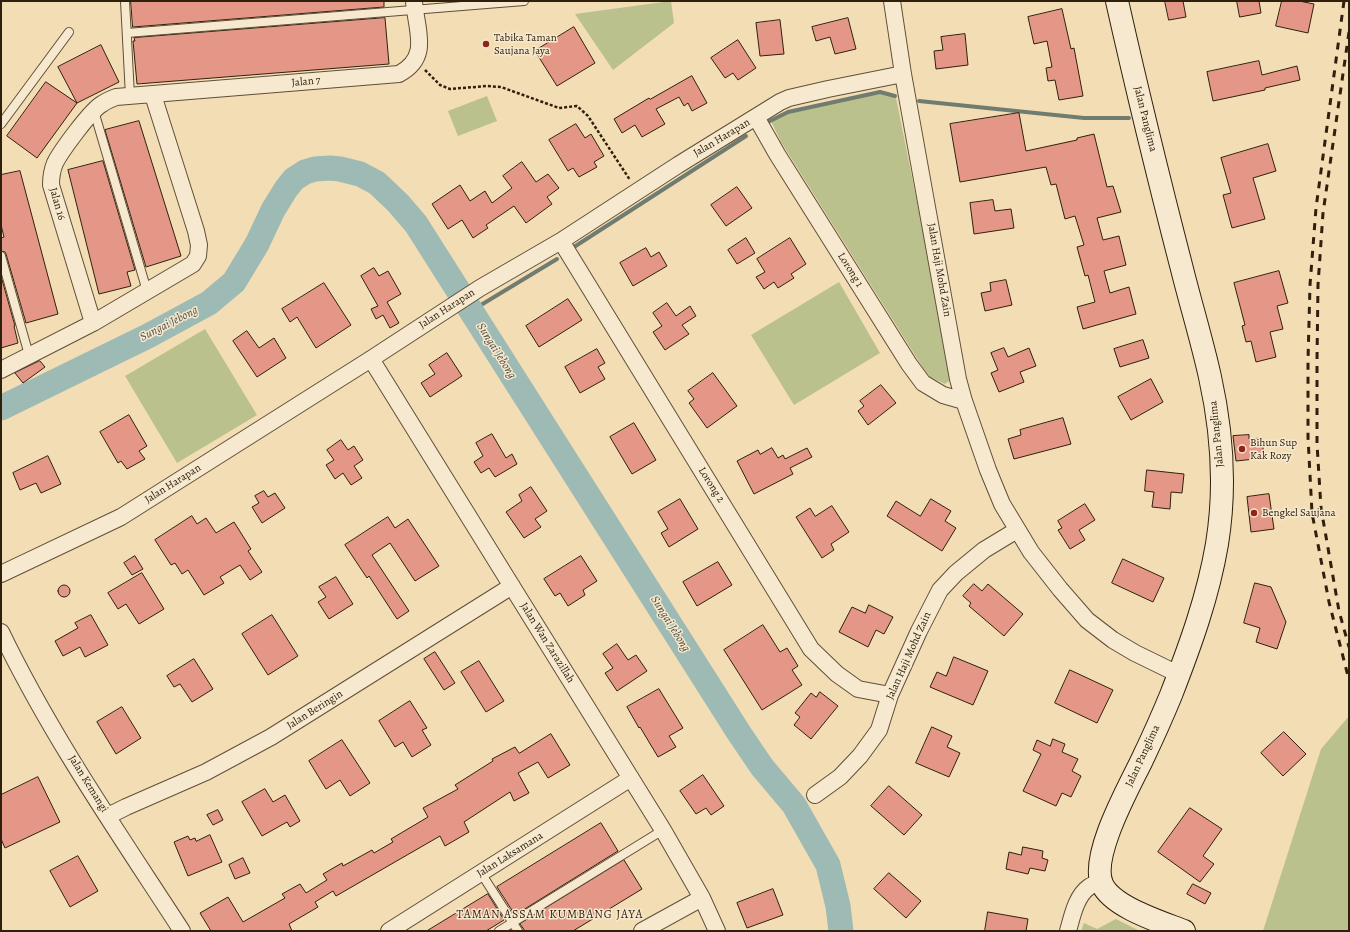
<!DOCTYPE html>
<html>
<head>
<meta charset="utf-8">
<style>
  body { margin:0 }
  #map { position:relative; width:1350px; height:932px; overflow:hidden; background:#f3ddb5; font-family:Alegreya,serif }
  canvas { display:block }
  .frame { position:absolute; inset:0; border:2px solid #2f200d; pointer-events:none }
</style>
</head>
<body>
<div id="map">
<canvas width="1350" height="932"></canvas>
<div class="frame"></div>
</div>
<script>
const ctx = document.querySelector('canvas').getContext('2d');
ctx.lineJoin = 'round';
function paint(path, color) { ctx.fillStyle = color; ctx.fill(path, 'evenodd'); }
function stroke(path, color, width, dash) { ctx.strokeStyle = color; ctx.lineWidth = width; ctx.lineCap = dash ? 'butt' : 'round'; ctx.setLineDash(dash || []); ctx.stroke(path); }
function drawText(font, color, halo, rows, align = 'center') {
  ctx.font = font + ' Alegreya,serif'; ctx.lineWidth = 3; ctx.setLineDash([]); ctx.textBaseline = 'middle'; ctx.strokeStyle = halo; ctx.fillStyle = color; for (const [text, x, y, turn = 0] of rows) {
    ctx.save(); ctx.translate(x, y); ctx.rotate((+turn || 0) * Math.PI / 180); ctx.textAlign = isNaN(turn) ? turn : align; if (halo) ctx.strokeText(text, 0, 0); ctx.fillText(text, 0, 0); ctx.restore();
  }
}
const green = new Path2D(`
  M671 1 674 23 613 70 575 14Z
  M880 92 896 98 952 375 949 381 945 384 930 377 923 368 781 142 771 121 789 112Z
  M487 96 497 121 458 136 448 111Z
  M839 282 880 353 794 405 751 335Z
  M205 329 257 415 177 463 125 376Z
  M1349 716V931H1263L1321 749Z
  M1116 919 1140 931H1081L1084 923 1097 929Z`);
const stream = new Path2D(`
  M919 101 1084 118H1129
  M768 122 788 112 880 92 895 96
  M574 247 746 136
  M471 311 557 259`);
const river = new Path2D(`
  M1 408 148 336 209 303 234 282 257 244 273 210 286 189 294 179 305 172 315 169 330 168 340 169 360 174 377 183 398 203 416 224 739 733 762 767 794 805 828 865 838 906 841 931`);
const building = new Path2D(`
  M131 1H384V7L133 27Z
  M1165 1H1183L1186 17 1169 20Z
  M1237 1H1259L1261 13 1240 17Z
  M1282 1H1299L1314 4 1308 33 1276 26Z
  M1062 9 1071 49 1074 48 1083 96 1059 100 1055 80 1048 81 1046 68 1052 67 1047 41 1034 44 1028 17Z
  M385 18 389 64 137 84 133 41H135L134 38Z
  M848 18 856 49 835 54 830 37 816 41 812 27Z
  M780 20 784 54 760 56 756 23Z
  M574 27 595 63 557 86 535 51Z
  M965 34 968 65 936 69 934 51 943 50 941 37Z
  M738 40 756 68 738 80 733 73 725 78 711 58Z
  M101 45 119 82 77 103 58 67Z
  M1259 61 1262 75 1297 66 1300 80 1265 88V90L1213 101 1207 72Z
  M692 76 707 103 692 111 688 103 684 106 679 97 656 109 665 124 642 137 635 125 622 133 614 119 649 98 650 99Z
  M46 82 77 103 37 158 7 136Z
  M1019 113 1026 151 1077 140V138L1094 134 1107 187 1113 186 1121 212 1097 218 1103 240 1119 236 1126 265 1104 271 1110 293 1129 287 1136 314 1083 329 1077 307 1095 302 1088 275 1085 276 1077 247 1084 245 1075 216 1065 219 1056 184 1051 185 1046 167 960 182 950 124Z
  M139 121 181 256 146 267 105 130Z
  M576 124 585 138 591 134 604 156 594 162 597 167 579 177 573 168 568 171 549 140Z
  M1268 144 1276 171 1253 178 1265 219 1232 228 1223 195 1231 193 1221 158Z
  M103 161 135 270 127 272 131 286 99 294 68 170Z
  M522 162 536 182 548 174 559 188 547 197 552 204 526 223 514 206 486 225 488 228 473 238 462 220 448 229 432 204 460 185 470 201 485 191 492 203 512 188 503 176Z
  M20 171 58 314 26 323 6 254 5 252 1 251V238L4 237 1 225V175Z
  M737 187 752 208 726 226 711 205Z
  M993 200 995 211 1011 209 1014 228 974 234 970 203Z
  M746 238 755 253 737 264 728 250Z
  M790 238 806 264 791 274 794 278 778 288 774 282 764 289 756 277 765 272 757 259Z
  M646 248 651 257 659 252 667 266 633 286 620 263Z
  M374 268 379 276 388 271 401 294 387 302 399 323 390 328 383 315 376 319 371 309 378 306 361 276Z
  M1279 271 1288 303 1277 306 1283 329 1270 332 1276 357 1256 362 1251 341 1246 342 1242 326 1245 325 1234 283Z
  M1 276 15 326H14L18 343 1 348Z
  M1006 280 1012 305 985 311 981 293 991 291 990 283Z
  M324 283 351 325 316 348 297 317 290 322 282 309Z
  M568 299 582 320 539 347 526 326Z
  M667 303 676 316 690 306 696 316 682 325 689 334 665 350 653 332 662 326 653 313Z
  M247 331 259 348 274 338 286 358 257 377 233 341Z
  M1143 340 1149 358 1120 367 1114 349Z
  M1004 348 1008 357 1029 348 1036 366 1020 372 1024 382 999 392 991 373 998 370 991 353Z
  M597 349 605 363 598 367 605 379 580 393 565 367Z
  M447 353 462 376 430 397 421 383 435 374 429 365Z
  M40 361 45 367 23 383 15 373Z
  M713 373 737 406 707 428 689 403 694 399 688 391Z
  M1151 379 1163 402 1131 420 1118 397Z
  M881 385 896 403 868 425 858 411 864 406 860 401Z
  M129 415 147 446 139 451 145 459 127 469 121 461 118 463 100 432Z
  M1063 418 1071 444 1014 459 1008 439 1021 435 1020 430Z
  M634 423 656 460 632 474 610 437Z
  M492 434 506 458 512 454 517 464 495 477 489 468 481 473 474 462 483 456 476 443Z
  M1249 435V439L1262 438 1264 458 1236 461 1233 436Z
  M341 440 348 450 354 446 363 460 354 466 362 478 351 485 343 473 335 479 326 465 334 460 327 450Z
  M772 448 778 458 783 455 785 459 807 448 812 457 790 468 793 474 754 494 737 461 758 450 760 454Z
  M48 456 61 484 41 493 36 483 20 490 13 473Z
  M1147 470 1184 474 1182 493 1171 492 1170 509 1152 507 1154 492 1145 491Z
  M531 487 547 511 535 519 541 527 524 538 506 512 522 501 519 495Z
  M264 491 268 497 275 493 285 508 262 523 252 507 259 503 255 496Z
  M1269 494 1274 529 1251 532 1247 497Z
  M680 499 698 529 669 547 661 533 668 529 658 512Z
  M931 499 951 511 945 521 956 528 942 551 887 516 896 501 920 516Z
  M1085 504 1095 520 1079 530 1085 540 1070 549 1058 530 1062 528 1058 521Z
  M832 506 849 532 831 544 834 550 822 558 796 517 810 508 815 516Z
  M192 516 197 524 206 518 216 533 234 522 251 549 248 551 262 572 250 580 240 565 220 577 224 583 204 595 188 570 182 574 175 563 171 565 155 540Z
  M388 517 395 528 408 519 439 566 415 581 390 543 372 555 409 611 397 619 369 576 367 578 345 545Z
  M135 556 143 569 132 575 124 563Z
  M581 556 597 581 583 590 585 595 568 606 560 593 555 596 544 579Z
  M1123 559 1164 578 1153 602 1112 583Z
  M718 562 732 585 697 606 683 582Z
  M142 573 164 609 139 624 126 604 118 609 108 593Z
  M336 577 353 604 329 619 318 602 326 597 319 587Z
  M1255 583 1271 587 1286 622 1277 649 1256 642 1260 628 1244 623Z
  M974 584 982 591 988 584 1023 614 1004 636 969 606 971 603 963 596Z
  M58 591a6 6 0 1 1 12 0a6 6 0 1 1-12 0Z
  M869 605 893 617 884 634 876 630 868 647 839 632 852 607 865 613Z
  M91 615 108 645 85 657 80 647 63 656 55 641 78 628 75 623Z
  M272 615 298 656 268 675 242 634Z
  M763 625 780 652 787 648 798 666 792 670 802 685 762 710 724 650Z
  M617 644 628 660 636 655 647 671 617 691 605 673 613 668 603 654Z
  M435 652 455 683 444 690 424 659Z
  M954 657 988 671 973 705 930 687 937 672 946 676Z
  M194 659 213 689 192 702 180 684 174 687 167 676Z
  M479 661 504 701 486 712 461 672Z
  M1070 670 1113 690 1097 723 1055 703Z
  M659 689 683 728 669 736 676 747 658 757 640 727 639 728 627 707Z
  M820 692 838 706 811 739 794 725 800 717 795 713 811 693 816 697Z
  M410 701 427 728 422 730 431 745 412 757 403 742 395 747 379 721Z
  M122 707 141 738 116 754 97 722Z
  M932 727 952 736 947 747 960 753 949 777 916 763Z
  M1284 732 1306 754 1283 776 1261 753Z
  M551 734 570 765 548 778 538 762 518 773 529 793 514 801 510 792 464 822 469 832 445 846 440 836 336 896 333 891 315 902 318 907 289 924 292 931H211L200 913 228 897 243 922 285 898 282 894 300 884 306 893 327 880 323 874 342 863 343 866 372 850 374 853 393 842 391 839 428 817 423 808 458 789 455 785 493 761 492 759 515 747 519 753Z
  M1053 739 1065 744 1062 752 1078 759 1072 771 1081 776 1071 797 1062 793 1056 806 1023 791 1041 754 1033 750 1037 740 1050 746Z
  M342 740 370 783 350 796 340 780 326 789 309 761Z
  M703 775 724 806 711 815 706 808 696 814 680 791Z
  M38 777 60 822 5 848 1 839V795Z
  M889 786 922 815 904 835 871 806Z
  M265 789 273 802 285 795 300 821 290 827 287 822 262 836 242 802Z
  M1190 808 1222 829 1203 856 1214 864 1200 882 1158 852Z
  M218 810 223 820 213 825 207 815Z
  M601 823 618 851 515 915 497 887Z
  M210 835 222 862 188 876 174 842 188 836 190 840 195 838 196 841Z
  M1023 847 1043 851 1042 858 1048 860 1045 871 1030 868 1028 874 1006 869 1009 852 1021 855Z
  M78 856 98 891 70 907 50 871Z
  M243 858 250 873 235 879 229 865Z
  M624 860 642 889 573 931H525L520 924Z
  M889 873 921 901 906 918 874 889Z
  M1193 884 1211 893 1205 904 1187 894Z
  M773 889 783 915 747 928 737 903Z
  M488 894 504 920 486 931H427Z
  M988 912 1028 919 1026 931H985Z`);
const path = new Path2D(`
  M425 70 440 85 450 89 487 86 501 87 559 108 577 106 588 116 630 180`);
const service = new Path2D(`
  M125 1 130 96
  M127 33 524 1
  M94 111 147 291
  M1 124 69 32
  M1 256 29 355
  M481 873 518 931
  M499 931 663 830`);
const minor = new Path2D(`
  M892 1 903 74 958 379 964 401 988 470 1002 504 1031 552 1060 589 1087 620 1113 640 1135 653 1178 674
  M756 117 777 154 909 364 923 383 943 395 964 401
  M561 241 811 649 837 674 858 689 890 695
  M93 323 51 185C51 177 52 170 55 163 61 151 91 110 102 104 106 101 111 99 116 97L399 74C431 57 416 30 414 1
  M371 359 663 830 702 898 717 931
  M1 370 93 323 193 264 198 256 199 245 196 231 153 95
  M1 574 121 517 371 359 480 288 561 241 678 165 780 102 789 98 828 89 903 74
  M1 632C51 736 119 834 182 931
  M815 795 840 777 860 756 879 730 890 695 919 631 940 590 956 573 984 550 1017 530
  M108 816 126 807 206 772 271 737 512 586
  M389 931 631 778
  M642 931 702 898
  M1068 931C1072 917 1076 896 1089 887 1092 885 1097 883 1100 881`);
const secondary = new Path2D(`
  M1117 1C1137 90 1159 180 1182 269 1191 305 1202 341 1210 377 1222 431 1226 489 1217 544 1208 597 1190 646 1171 695 1162 717 1152 739 1142 760 1129 787 1090 856 1102 884 1112 907 1161 922 1184 931`);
const rail = new Path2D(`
  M1344 1 1316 208 1310 285 1308 360V437L1312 513 1329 602 1349 680
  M1349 32 1323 213 1318 285 1317 361V444L1321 508 1339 611 1349 647`);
const markers = [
  [486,44,4,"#8f2418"],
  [1242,449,4,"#8f2418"],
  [1254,513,4,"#8f2418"]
];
const poiNames = [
  ["Tabika Taman",494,38],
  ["Saujana Jaya",494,51],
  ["Bihun Sup",1250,443],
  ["Kak Rozy",1250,456],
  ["Bengkel Saujana",1262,513]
];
const streetNames = [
  ["Jalan 7",306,82,-5],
  ["Jalan Panglima",1145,119,76],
  ["Jalan Harapan",722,138,-31],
  ["Jalan 16",57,204,74],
  ["Lorong 1",850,270,58],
  ["Jalan Haji Mohd Zain",939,270,80],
  ["Jalan Harapan",447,309,-33],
  ["Jalan Panglima",1217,434,-96],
  ["Jalan Harapan",173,484,-32],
  ["Lorong 2",711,485,58],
  ["Jalan Wan Zarazillah",547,643,58],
  ["Jalan Haji Mohd Zain",909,656,-66],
  ["Jalan Beringin",315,710,-32],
  ["Jalan Panglima",1143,756,-65],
  ["Jalan Kemangi",88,784,58],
  ["Jalan Laksamana",510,855,-32]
];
const waterNames = [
  ["Sungai Jebong",169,324,-27],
  ["Sungai Jebong",496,351,58],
  ["Sungai Jebong",670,624,58]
];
const neighbourhoodNames = [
  ["TAMAN ASSAM KUMBANG JAYA",550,915]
];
paint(green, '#bbc18d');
stroke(stream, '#717c71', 4);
stroke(river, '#9dbab4', 25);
paint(building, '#e49787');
stroke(building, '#2f200d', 1);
stroke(service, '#604f37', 10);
stroke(minor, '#604f37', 18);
stroke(secondary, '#2f200d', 24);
stroke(path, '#2f200d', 2.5, [3, 2]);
stroke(service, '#f7e9cf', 8);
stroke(minor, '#f7e9cf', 16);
stroke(secondary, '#f7e9cf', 22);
stroke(rail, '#2f200d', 3, [7, 7]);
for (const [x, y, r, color] of markers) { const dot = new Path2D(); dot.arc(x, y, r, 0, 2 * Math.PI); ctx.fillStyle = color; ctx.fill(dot); stroke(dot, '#f7e9cf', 1.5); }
drawText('11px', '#2f200d', '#f7e9cf', poiNames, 'left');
drawText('11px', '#2f200d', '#f7e9cf', streetNames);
drawText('italic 12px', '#504e3f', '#f7e9cf', waterNames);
ctx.letterSpacing = '1px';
drawText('12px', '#2f200d', '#f7e9cf', neighbourhoodNames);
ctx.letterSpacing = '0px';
</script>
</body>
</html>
